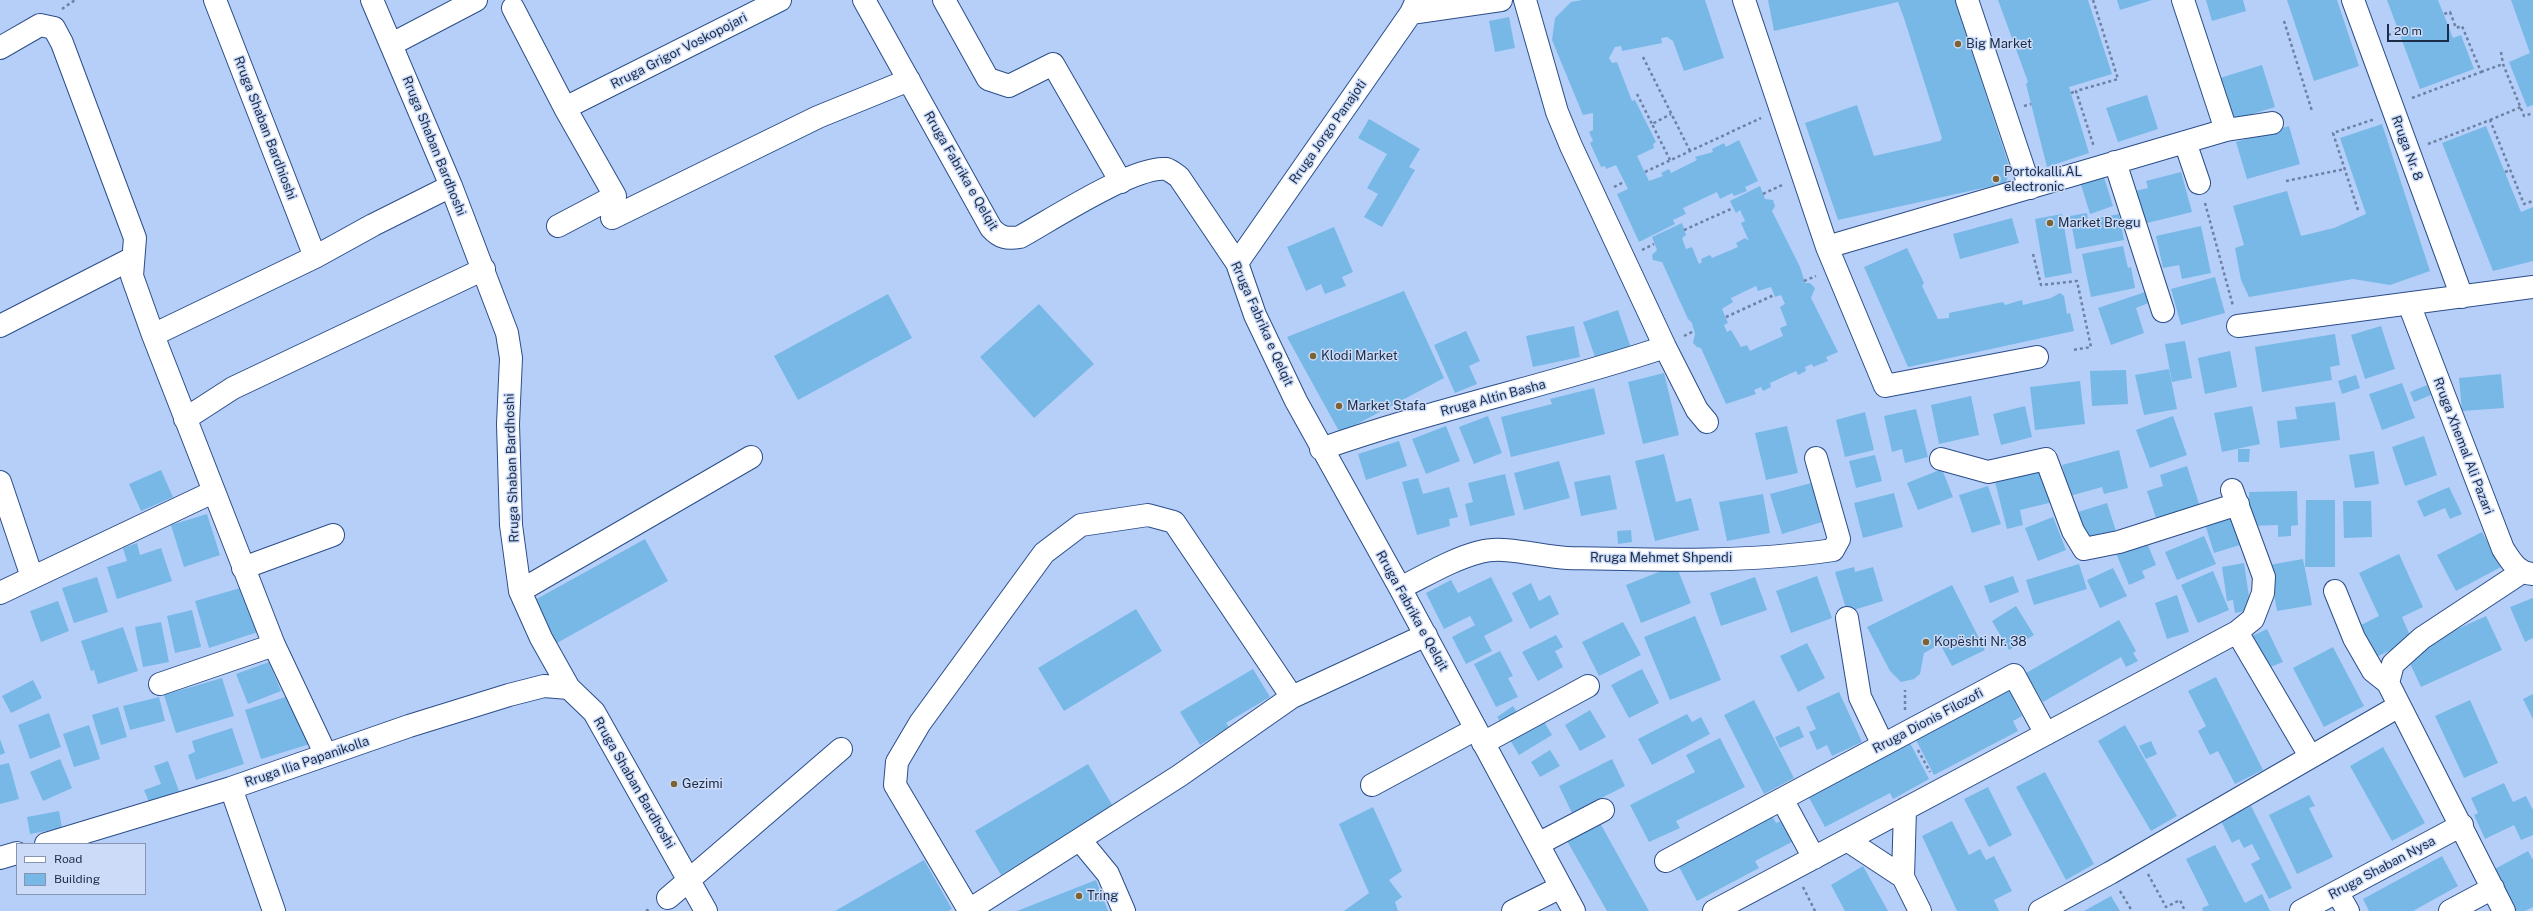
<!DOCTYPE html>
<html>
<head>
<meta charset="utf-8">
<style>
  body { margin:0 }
  #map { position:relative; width:2533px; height:911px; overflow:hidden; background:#b6cff8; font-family:"Public Sans",sans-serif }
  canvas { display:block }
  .legend { position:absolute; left:16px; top:843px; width:130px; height:52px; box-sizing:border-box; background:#cbdbf8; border:1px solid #8595b2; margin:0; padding:5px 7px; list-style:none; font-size:12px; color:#1d2d48 }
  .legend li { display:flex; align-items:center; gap:8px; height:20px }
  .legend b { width:20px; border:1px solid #8595b2 }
  .scale { position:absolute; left:2387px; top:24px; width:62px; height:18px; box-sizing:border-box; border:2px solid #1d2d48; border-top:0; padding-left:5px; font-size:12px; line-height:14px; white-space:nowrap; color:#1d2d48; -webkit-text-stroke:3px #cbdbf8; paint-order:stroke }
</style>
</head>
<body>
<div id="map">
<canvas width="2533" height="911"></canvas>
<ul class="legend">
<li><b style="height:5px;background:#fff"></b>Road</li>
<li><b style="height:11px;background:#77b8e7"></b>Building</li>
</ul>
<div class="scale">20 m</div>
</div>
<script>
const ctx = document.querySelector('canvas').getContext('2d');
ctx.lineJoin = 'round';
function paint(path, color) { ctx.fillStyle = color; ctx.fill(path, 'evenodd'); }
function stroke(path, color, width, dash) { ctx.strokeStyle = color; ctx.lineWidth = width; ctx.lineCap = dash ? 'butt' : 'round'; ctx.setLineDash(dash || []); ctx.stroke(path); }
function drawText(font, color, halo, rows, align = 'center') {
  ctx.font = font + ' "Public Sans",sans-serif'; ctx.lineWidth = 3; ctx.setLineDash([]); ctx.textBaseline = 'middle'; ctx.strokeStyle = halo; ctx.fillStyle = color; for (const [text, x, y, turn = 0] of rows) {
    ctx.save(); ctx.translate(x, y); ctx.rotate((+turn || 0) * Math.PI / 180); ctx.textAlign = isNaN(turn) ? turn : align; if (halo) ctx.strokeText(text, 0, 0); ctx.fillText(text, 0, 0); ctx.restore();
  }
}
const building = new Path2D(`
  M1582 0H1705L1724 58 1684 71 1673 41 1667 37 1661 38 1662 43 1622 51 1621 46 1615 47 1609 58 1612 63 1617 62 1632 101 1635 100 1656 142 1653 144 1654 148 1637 156 1649 181 1663 176 1661 173 1669 169 1671 173 1697 160 1695 157 1713 152 1712 149 1724 143 1726 147 1739 140 1758 181 1745 187 1747 191 1734 196 1732 193 1720 199 1717 192 1683 208 1686 214 1673 220 1675 224 1639 242 1617 194 1628 189 1616 165 1606 169 1605 166 1601 167 1590 143 1593 141 1589 132 1593 130V113L1583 115 1552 40 1555 18 1571 2Z
  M1768 0H1955L2010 169 2006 183 1838 220 1805 123 1857 105 1874 156 1940 141 1942 138 1904 18 1898 2 1774 31Z
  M1998 0H2088L2112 74 2069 87 2089 153 2047 167 2026 84 2028 82Z
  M2117 0H2152L2120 10Z
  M2206 0H2243L2246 11 2212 21Z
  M2287 0H2337L2359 66 2314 81Z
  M2387 0H2438L2453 38 2461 35 2474 69 2420 89Z
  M2511 0H2533V105L2527 107 2509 62 2530 53Z
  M1509 17 1515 48 1495 52 1489 21Z
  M2262 65 2275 107 2232 120 2220 78Z
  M2147 95 2158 129 2118 142 2106 108Z
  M1369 119 1420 149 1409 167 1415 170 1382 227 1364 217 1378 194 1367 188 1387 154 1358 138Z
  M2382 124 2430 271 2390 285 2353 279 2249 297 2241 280 2235 248 2244 245 2233 206 2287 191 2301 236 2334 228 2366 214 2340 138Z
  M2289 126 2300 164 2247 179 2236 142Z
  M2486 126 2521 212 2533 207V261L2493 271 2442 143Z
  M2102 171 2113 206 2090 214 2079 178Z
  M2181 172 2192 212 2143 224 2135 191 2148 188 2146 181Z
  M1760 186 1765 199 1773 200 1775 206 1772 211 1800 267 1805 283H1810L1815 288 1811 298 1838 352 1826 357 1828 361 1813 367 1812 364 1805 367 1806 371 1798 375 1796 371 1770 383 1771 387 1763 391 1761 387 1754 390 1756 394 1726 404 1701 348 1697 347 1693 343 1695 334 1692 323 1688 319 1662 262 1653 260 1652 255 1657 250 1652 237 1682 223 1686 235 1682 238 1686 249 1692 247 1699 264 1702 262 1701 259 1710 255 1712 258 1738 247 1736 243 1745 238 1749 241 1741 223 1745 221 1740 210 1736 213 1730 201ZM1756 286 1758 291 1771 287 1775 297 1781 295 1785 304 1780 307 1787 325 1780 328 1783 336 1750 351 1747 345 1741 347 1731 330 1727 332 1724 325 1728 323 1722 309 1733 302 1731 298Z
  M2087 213 2088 220 2119 214 2124 240 2076 249 2070 216Z
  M2062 214 2072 273 2045 278 2035 219Z
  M2012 218 2019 243 1960 259 1953 234Z
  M2201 226 2211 273 2182 279 2179 265 2163 268 2156 236Z
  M1334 227 1353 272 1342 277 1346 286 1325 294 1321 284 1306 291 1287 247Z
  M2123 246 2128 268 2131 267 2135 288 2091 297 2082 254Z
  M1907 248 1924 283 1922 286 1938 319 1949 318V313L2003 302 2005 305 2022 300 2023 305 2051 298 2060 293 2064 296 2067 314 2070 313 2074 331 1908 367 1864 267Z
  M2215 277 2225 313 2181 325 2171 289Z
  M1404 291 1444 378 1340 433 1287 337Z
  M2148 291 2151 302 2136 308 2144 333 2111 345 2098 308Z
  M888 294 912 338 798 400 774 356Z
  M1039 304 1094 364 1034 418 980 357Z
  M1618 310 1631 348 1596 360 1583 322Z
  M1574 326 1580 357 1533 367 1526 336Z
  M2381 326 2395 369 2365 379 2351 335Z
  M1466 331 1480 361 1469 366 1477 384 1455 393 1434 345Z
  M2335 334 2340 365 2330 367 2332 380 2262 392 2255 347Z
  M2185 341 2192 378 2172 382 2165 344Z
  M2230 351 2237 387 2205 394 2198 358Z
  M2169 369 2177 409 2144 415 2135 375Z
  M2126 370 2128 404 2092 406 2090 371Z
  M1664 373 1679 435 1643 444 1628 382Z
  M2501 374 2504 408 2462 411 2459 378Z
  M2356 375 2360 388 2342 394 2338 381Z
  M2080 381 2085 424 2035 430 2030 387Z
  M2402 383 2415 418 2382 430 2369 394Z
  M2427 385 2431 395 2414 402 2410 392Z
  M1594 388 1605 434 1511 457 1501 417 1552 404 1550 399Z
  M1971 396 1979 435 1939 444 1931 405Z
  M2335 402 2340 440 2280 448 2277 421 2297 419 2295 407Z
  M2025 406 2032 437 2001 445 1993 414Z
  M2252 406 2260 444 2222 452 2214 413Z
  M1916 409 1928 457 1905 463 1902 449 1892 452 1884 416Z
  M1865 412 1874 450 1845 457 1836 420Z
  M1488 416 1502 453 1474 464 1459 427Z
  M2173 416 2187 455 2150 468 2136 430Z
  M1446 426 1460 461 1426 474 1412 439Z
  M1787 426 1798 473 1766 480 1755 433Z
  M2424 436 2437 475 2405 486 2392 447Z
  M1399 441 1407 466 1366 480 1358 454Z
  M2238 449H2250L2249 462H2238Z
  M2119 450 2128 488 2104 494 2102 487 2070 496 2062 465Z
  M2374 451 2379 484 2355 488 2349 455Z
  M1664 454 1676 502 1691 498 1699 530 1655 541 1635 461Z
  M1875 455 1882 481 1856 488 1849 461Z
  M1559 461 1570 498 1524 510 1514 473Z
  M2187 466 2201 510 2158 524 2147 491 2163 486 2160 475Z
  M1942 469 1953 497 1918 510 1907 483Z
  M2049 469 2057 501 2020 510 2023 525 2007 529 1995 482Z
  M161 470 173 497 141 511 129 484Z
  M1505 474 1515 515 1470 526 1465 504 1473 502 1468 483Z
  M1610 475 1617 509 1581 516 1574 482Z
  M1418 478 1423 494 1449 487 1458 517 1449 519 1450 526 1417 535 1402 482Z
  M1811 483 1822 522 1782 534 1770 494Z
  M1988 486 2001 524 1972 533 1959 495Z
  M2449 487 2462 514 2450 519 2445 508 2424 517 2417 501Z
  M2297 491 2298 525 2291 526V536L2278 537V525L2250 526 2249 492Z
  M1894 493 1903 527 1863 538 1854 503Z
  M1763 494 1770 533 1727 541 1719 502Z
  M2306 500H2335V567H2305Z
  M2343 501H2371L2372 537 2344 538Z
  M2107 503 2116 531 2086 540 2078 512Z
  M207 514 220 555 184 567 171 525Z
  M2231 516 2240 545 2214 553 2205 524Z
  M2053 517 2066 550 2038 561 2025 528Z
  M1631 530 1632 542 1618 544 1617 531Z
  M2482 532 2501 567 2456 591 2437 555Z
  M2204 536 2216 564 2177 580 2165 552Z
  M645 539 668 581 557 643 533 601Z
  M2146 540 2156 565 2142 571 2145 578 2129 585 2116 553Z
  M137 543 140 555 161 548 172 581 117 599 107 567 127 561 123 548Z
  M2399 554 2423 607 2402 617 2412 640 2372 659 2357 627 2379 616 2359 573Z
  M2303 559 2312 605 2277 611 2269 565Z
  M2244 563 2251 610 2235 613 2233 600 2227 601 2222 567Z
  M2079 564 2087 589 2034 605 2026 580Z
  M1676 565 1691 603 1641 623 1626 585Z
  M1854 567 1855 572 1873 567 1883 601 1847 612 1835 572Z
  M2113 568 2127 596 2100 608 2087 580Z
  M2213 571 2229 610 2198 623 2181 585Z
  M1817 576 1832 618 1791 633 1776 591Z
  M2013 576 2019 592 1990 603 1984 586Z
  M97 577 108 612 74 623 62 588Z
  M1491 577 1513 621 1484 636 1492 651 1466 664 1452 637 1475 625 1470 616 1444 629 1426 593 1451 580 1458 593Z
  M1755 577 1767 610 1721 626 1710 593Z
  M1531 583 1539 601 1550 595 1559 614 1530 629 1512 593Z
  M1952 585 1985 650 1952 666 1940 644 1924 653 1920 674 1914 679 1901 682 1890 671 1867 627Z
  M244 587 258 632 209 648 195 601Z
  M2177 595 2189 632 2167 639 2155 603Z
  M2533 598V638L2525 642 2510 607Z
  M58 601 69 631 41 642 30 611Z
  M2016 606 2034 635 2009 650 1992 621Z
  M1136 609 1162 651 1064 711 1038 668Z
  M192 610 201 647 175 653 167 616Z
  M1695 616 1721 680 1670 700 1644 637Z
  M2486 616 2502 650 2421 687 2405 653Z
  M2119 620 2136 651 2133 653 2138 661 2126 667 2121 657 2043 702 2026 673Z
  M161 622 169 662 143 667 135 627Z
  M1623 622 1641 655 1599 676 1582 642Z
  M123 627 138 671 98 684 94 670 91 671 81 641Z
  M2267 629 2283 662 2268 668 2252 636Z
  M1556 635 1563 647 1555 651 1563 667 1538 681 1522 652Z
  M1807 643 1825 678 1798 692 1780 656Z
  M2333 647 2364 706 2324 727 2293 668Z
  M1500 651 1513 676 1508 678 1518 697 1496 707 1474 664Z
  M269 662 281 691 248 704 236 674Z
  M1253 669 1270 697 1226 723 1229 727 1200 745 1180 712Z
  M1642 669 1659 703 1629 718 1611 685Z
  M2216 677 2263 770 2235 784 2218 751 2210 755 2198 731 2206 726 2188 691Z
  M222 678 234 716 176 733 164 695Z
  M33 680 42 698 11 713 2 696Z
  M2008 689 2022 716 2013 721 2018 731 1934 775 1915 738Z
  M1839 692 1862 742 1832 756 1827 745 1817 750 1809 732 1816 729 1806 707Z
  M295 694 310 744 261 759 245 710Z
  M2533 694V719L2523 699Z
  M159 697 165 721 130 730 123 706Z
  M1754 700 1794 778 1764 794 1724 715Z
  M2470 700 2498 763 2464 778 2435 716Z
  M1513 706 1521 718 1505 728 1497 717Z
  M118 707 127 737 101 745 92 715Z
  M1590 710 1606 737 1580 751 1565 725Z
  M49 713 61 747 30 759 18 725Z
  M1687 714 1692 722 1701 717 1710 734 1652 765 1638 739Z
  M1543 720 1552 735 1519 755 1510 740Z
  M89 725 100 759 74 767 63 734Z
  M2125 725 2177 816 2151 831 2098 741Z
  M1799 726 1804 737 1780 748 1775 737Z
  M232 728 244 764 196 780 188 755 195 752 192 741Z
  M1720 738 1745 787 1676 821 1680 828 1649 842 1630 805 1695 772 1686 755Z
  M0 739 5 753 0 755Z
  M1909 741 1929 779 1893 799 1890 793 1825 827 1807 794Z
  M2151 741 2157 754 2146 759 2139 746Z
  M2383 747 2425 823 2392 841 2350 766Z
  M1550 750 1560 766 1540 777 1531 762Z
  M60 759 72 788 43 801 30 772Z
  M1612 759 1625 786 1572 813 1559 786Z
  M168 761 179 791 149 802 144 790 161 784 154 766Z
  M9 763 19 799 0 804V765Z
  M1088 764 1114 808 1001 875 975 831Z
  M2045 772 2094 864 2066 880 2016 787Z
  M2504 783 2513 802 2526 796 2533 810V835L2521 840 2514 825 2485 839 2474 815 2478 813 2471 798Z
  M1988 787 2012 835 1989 847 1964 799Z
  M2309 795 2315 806 2309 808 2333 857 2297 874 2269 815Z
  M2251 806 2292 888 2269 899 2251 864 2260 859 2252 844 2244 848 2239 839 2232 843 2221 821Z
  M1373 807 1402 871 1389 880 1402 897 1395 902 1398 911H1344L1369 893 1339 824Z
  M59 811 62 828 30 834 27 817Z
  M1772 816 1776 823 1781 821 1792 842 1755 861 1759 868 1697 901 1678 865Z
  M1952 821 1969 855 1980 849 1986 860 1994 856 2012 891 1994 900 1999 911H1957L1922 836Z
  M1600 823 1649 911H1607L1567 841Z
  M2215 845 2245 903 2262 894 2270 911H2203L2202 908 2209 905 2186 859Z
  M2528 851 2533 860V907L2525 911H2515L2493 870Z
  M2442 856 2458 886 2413 911H2369L2363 899Z
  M924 860 952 909 948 911H835Z
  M1863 866 1888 911H1845L1831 885Z
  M1096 880 1108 911H1017Z
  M2111 896 2120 911H2084Z`);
const path = new Path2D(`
  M2093 0 2118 79 2076 91 2094 147
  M62 9 75 0
  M2284 21 2312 111
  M2388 35 2399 31
  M2501 52 2503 64 2524 116 2533 113
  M1643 57 1690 151
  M2481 72 2503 64
  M2071 93 2076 91
  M1637 94 1652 124
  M2412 98 2481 72 2462 26 2456 28 2450 12 2444 14
  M2024 106 2031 104
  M2490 120 2521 107
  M2428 144 2490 120 2524 204 2533 201
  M1670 160 1652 124 1671 114
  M1645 172 1761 118
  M2505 172 2510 170
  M2286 181 2345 169
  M1614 187 1624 182
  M1763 194 1782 185
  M2205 203 2233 306
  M2358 210 2333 133 2375 119
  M1684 230 1733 208
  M1642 250 1654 244
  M2033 254 2041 285 2077 281 2091 347 2073 350
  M1804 281 1816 276
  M1726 317 1774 295
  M1684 336 1694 331
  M1905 710V690
  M1918 750 1930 772
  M2148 874 2166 907 2180 900 2185 911
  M1803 887 1815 911
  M2120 891 2132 911
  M646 911 651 908`);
const minor = new Path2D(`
  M215 0 315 257
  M372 0 451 186 507 333 511 358 508 424 511 525 520 591 541 638 569 688 594 712 706 911
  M864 0 991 228C1000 238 1007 239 1020 237 1051 220 1133 166 1166 169 1170 170 1175 174 1179 177L1237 263 1255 315 1296 401 1400 588 1574 911
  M944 0 988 79 1009 86 1053 64 1121 182
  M1525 0 1557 112 1571 146 1665 347 1697 410 1707 422
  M1744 0 1827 247 1885 386 2037 357
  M1967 0 2030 188
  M2183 0 2226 130
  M2353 0 2462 297
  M513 8 565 108 615 196 558 226
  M1411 13 1501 0
  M392 44 476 0
  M0 48 40 25 54 28 62 43 135 238 132 276 153 335 274 645 326 755
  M565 108 780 0
  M2185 142 2199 183
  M2115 162 2163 311
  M612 218 818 117 909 80
  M1827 247 2226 130 2272 123
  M1237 263 1411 13 1417 0
  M2409 304 2503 549C2511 561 2517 573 2533 574
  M0 326 133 258
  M2238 326 2533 287
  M153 335 315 257 373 225 451 186
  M185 419 233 388 484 269
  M1321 449C1434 409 1552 385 1665 347
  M1941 459 1988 472 2046 459 2073 531 2084 549 2119 542 2238 504
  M0 482 32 577
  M243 568 333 535
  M1400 588C1425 576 1452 559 1480 552 1505 545 1541 557 1567 558 1655 560 1746 563 1833 550L1839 539 1816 458
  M520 591 751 457
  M2335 591 2354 638 2373 671 2388 683
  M0 593 213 492
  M1847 618 1860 697 1883 745
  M2237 632 2310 756
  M160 684 274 645
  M1292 697 1174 522 1148 515 1081 525 1044 553 920 723 897 762 895 785 969 910 1179 776 1292 697 1426 635
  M1483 743 1588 686
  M1372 785 1476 729
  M231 788 274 911
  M1782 799 1814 858
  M1080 840 1108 874 1124 911
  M1847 840 1903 877 1920 911
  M46 844 231 788 409 726 509 695 544 686 569 688
  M1538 844 1603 810
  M0 858 17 853
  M1666 861 2014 675 2046 734
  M1903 877 1905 809
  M2337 892 2348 911
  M668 898 841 749
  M1513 911 1561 887
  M1714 911 2237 632 2253 619 2263 593 2264 577 2232 490
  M2040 911 2110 873 2399 706
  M2301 911 2462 825
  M2450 911 2493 888
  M2504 911 2388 683 2393 664 2422 638 2522 572`);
const markers = [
  [1958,44,4,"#7d6334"],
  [1996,179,4,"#7d6334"],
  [2050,223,4,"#7d6334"],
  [1313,356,4,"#7d6334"],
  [1339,406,4,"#7d6334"],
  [1926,642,4,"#7d6334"],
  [674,784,4,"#7d6334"],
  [1079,896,4,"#7d6334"]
];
const poiNames = [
  ["Big Market",1966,44],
  ["Portokalli.AL",2004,172],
  ["electronic",2004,187],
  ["Market Bregu",2058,223],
  ["Klodi Market",1321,356],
  ["Market Stafa",1347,406],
  ["Kopështi Nr. 38",1934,642],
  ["Gezimi",682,784],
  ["Tring",1087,896]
];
const streetNames = [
  ["Rruga Grigor Voskopojari",679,51,-27],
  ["Rruga Shaban Bardhioshi",265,128,69],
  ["Rruga Jorgo Panajoti",1328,132,-55],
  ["Rruga Shaban Bardhoshi",434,146,68],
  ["Rruga Nr. 8",2407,148,70],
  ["Rruga Fabrika e Qelqit",961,171,60],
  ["Rruga Fabrika e Qelqit",1262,324,66],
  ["Rruga Altin Basha",1493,398,-15],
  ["Rruga Xhemal Ali Pazari",2463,446,69],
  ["Rruga Shaban Bardhoshi",512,468,-92],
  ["Rruga Mehmet Shpendi",1661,558],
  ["Rruga Fabrika e Qelqit",1412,611,61],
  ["Rruga Dionis Filozofi",1928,721,-28],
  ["Rruga Ilia Papanikolla",307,762,-19],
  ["Rruga Shaban Bardhoshi",634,783,60],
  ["Rruga Shaban Nysa",2382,868,-28]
];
paint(building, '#77b8e7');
stroke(minor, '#2b4d89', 24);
stroke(path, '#6c81a3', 2.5, [3, 3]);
stroke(minor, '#fff', 22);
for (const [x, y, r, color] of markers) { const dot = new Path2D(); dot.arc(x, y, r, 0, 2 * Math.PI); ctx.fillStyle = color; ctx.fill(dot); stroke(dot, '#cbdbf8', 1.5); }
drawText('13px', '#1d2d48', '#cbdbf8', poiNames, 'left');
drawText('13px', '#1d2d48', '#cbdbf8', streetNames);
</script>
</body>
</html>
